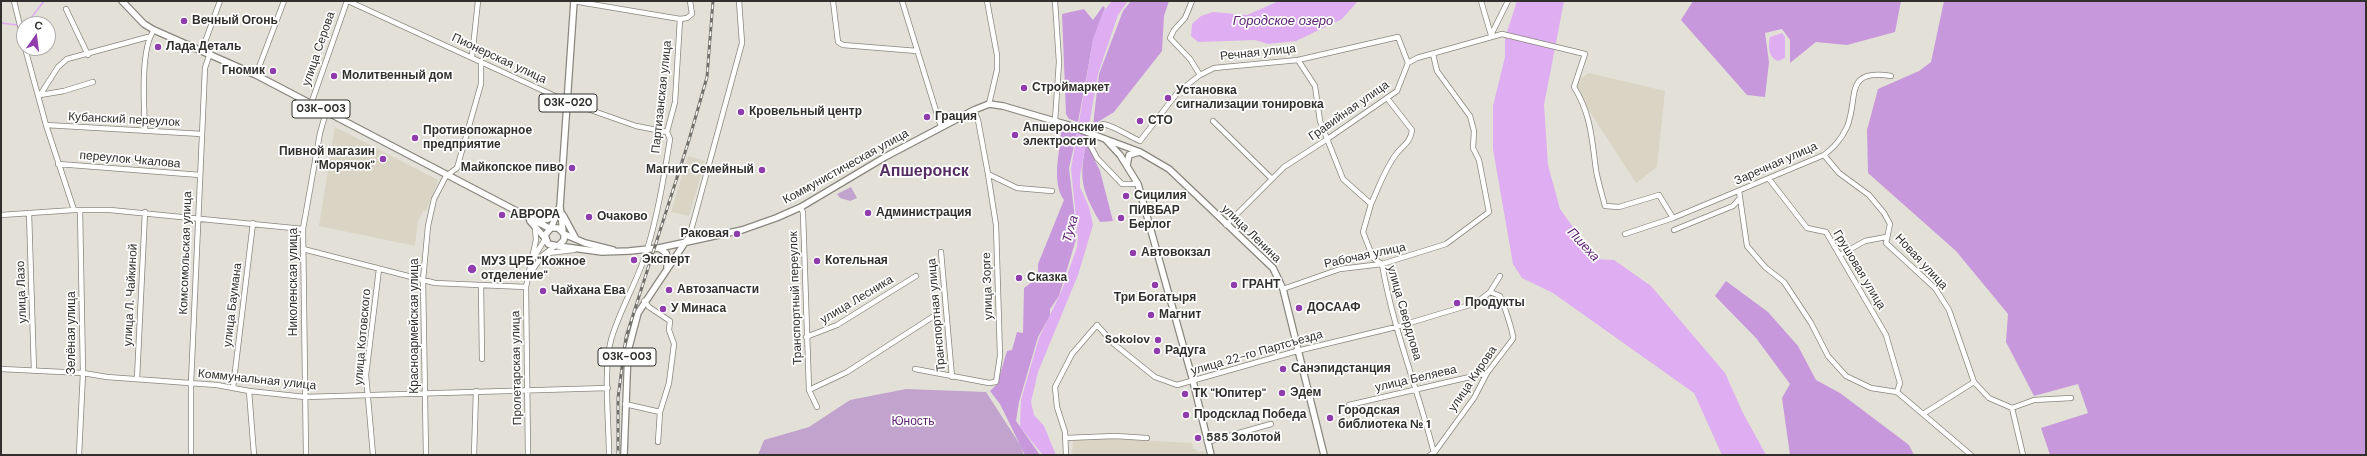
<!DOCTYPE html>
<html>
<head>
<meta charset="utf-8">
<style>
  body { margin:0 }
  #map { position:relative; width:2367px; height:456px; overflow:hidden; background:#e3e1d7; font-family:"DM Sans",sans-serif }
  canvas { display:block }
  .frame { position:absolute; inset:0; border:2px solid #31302d; pointer-events:none }
  .north { position:absolute; left:16px; top:16px; width:40px; height:40px; box-sizing:border-box; background:#fff; border:1px solid #adacab; border-radius:50%; rotate:14deg; font-size:11px; font-weight:700; line-height:16px; text-align:center; color:#31302d }
  .north::after { content:''; display:block; margin:auto; width:14px; height:18px; background:#8f3dac; clip-path:polygon(50% 0,100% 100%,50% 72%,0 100%) }
</style>
</head>
<body>
<div id="map">
<canvas width="2367" height="456"></canvas>
<div class="frame"></div>
<div class="north">С</div>
</div>
<script>
const ctx = document.querySelector('canvas').getContext('2d');
ctx.lineJoin = 'round';
function paint(path, color) { ctx.fillStyle = color; ctx.fill(path, 'evenodd'); }
function stroke(path, color, width, dash) { ctx.strokeStyle = color; ctx.lineWidth = width; ctx.lineCap = dash ? 'butt' : 'round'; ctx.setLineDash(dash || []); ctx.stroke(path); }
function drawText(font, color, halo, rows, align = 'center') {
  ctx.font = font + ' "DM Sans",sans-serif'; ctx.lineWidth = 3.5; ctx.setLineDash([]); ctx.textBaseline = 'middle'; ctx.strokeStyle = halo; ctx.fillStyle = color; for (const [text, x, y, turn = 0] of rows) {
    ctx.save(); ctx.translate(x, y); ctx.rotate((+turn || 0) * Math.PI / 180); ctx.textAlign = isNaN(turn) ? turn : align; if (halo) ctx.strokeText(text, 0, 0); ctx.fillText(text, 0, 0); ctx.restore();
  }
}
const built = new Path2D(`
  M1589 73 1665 91 1657 167 1636 183 1572 84Z
  M335 127 438 180 426 211H423L418 221 415 246 319 226Z
  M688 156 705 161 689 216 671 212Z
  M1095 438 1192 443 1193 449H1196L1197 452 1204 451 1205 455H1072L1073 440Z`);
const green = new Path2D(`
  M851 187 857 198 850 201 840 198 837 194Z
  M906 389 986 392 1021 446 1024 455H758L764 440 809 427 850 400Z`);
const forest = new Path2D(`
  M1131 1H1169L1164 16 1162 51 1114 112 1093 125 1099 74 1123 11Z
  M1693 1H1901L1895 32 1847 45 1816 42 1790 63V40L1782 29 1765 33 1769 62 1765 97 1747 95 1681 20Z
  M1944 1H2366V455H2050L2041 428 2088 413 2078 384 2034 396 2006 342 2008 314 1956 251 1868 173 1867 130 1878 89 1919 71 1931 62Z
  M1103 6 1105 8 1093 41 1078 122 1069 119 1066 114 1062 14 1084 9 1093 20Z
  M1072 129 1077 133 1069 168 1077 236 1059 296 1050 309V316L1038 337 1019 402 1016 421 1040 455H1025L1000 404 990 391 997 384 1007 351 1012 350 1017 332 1023 333 1024 288 1038 277V264L1064 200C1051 182 1060 152 1061 131Z
  M1088 135 1089 148 1100 171 1113 221 1100 222C1079 186 1079 176 1088 135Z
  M1726 281 1768 312 1798 346 1816 380 1840 393 1909 445 1914 455H1790L1782 398 1790 384 1756 338 1715 296Z`);
const water = new Path2D(`
  M1112 1H1128L1118 15 1098 74 1080 177V187L1089 207 1093 225 1078 275 1038 372 1031 402 1034 415 1044 426 1056 455H1043L1020 427 1021 400 1039 338 1062 290 1077 247 1078 237 1071 169 1093 39 1103 12Z
  M1279 1H1358L1342 19 1296 41 1268 44 1255 40 1198 42 1191 36 1192 24 1201 16 1213 12 1247 15Z
  M1517 1H1564L1544 105 1548 165 1560 209 1596 259 1614 260 1651 286 1725 373 1743 413 1766 455H1722L1694 393 1553 293 1522 278 1513 264 1493 149V106L1505 57V38Z
  M1782 33 1785 37V58L1778 61C1768 57 1768 46 1770 37Z`);
const stream = new Path2D(`
  M1 23 18 25
  M21 24 28 22 44 1`);
const minor = new Path2D(`
  M14 1 24 42
  M348 1 568 102 636 126 667 132
  M573 1 680 19 687 18 692 14 690 1
  M833 1 838 42 843 45 917 51
  M902 1 941 127
  M987 1 997 55V70L989 104
  M1192 1 1185 18 1174 30 1170 38 1190 59 1200 75
  M1481 1 1491 35
  M66 9 88 55
  M1491 35 1508 1
  M25 48 46 125 74 210
  M202 50 220 1
  M472 57 478 1
  M1298 60 1315 86 1320 121 1343 179 1371 204 1363 232 1373 258 1382 264C1393 329 1418 389 1434 453
  M256 75 284 1
  M40 95 58 67 67 59 148 37
  M40 95 64 91 93 82
  M311 104 347 1
  M1055 121 1059 62 1055 1
  M1213 121 1271 178
  M46 125 202 134
  M145 130C144 106 140 49 154 30
  M1824 155 1839 173 1869 195 1884 213 1890 224 1886 243 1935 288 1949 310 1974 382 1989 398 2012 408 2023 455
  M58 164 200 175
  M988 174 1017 188 1052 191
  M1769 179 1807 228 1826 232 1886 335 1900 383 1897 392
  M1138 184H1122L1097 158 1090 145 1094 130 1103 124C1117 127 1126 135 1140 141L1178 92 1200 75 1214 68 1298 60 1398 37 1408 63
  M1739 191 1747 246 1765 267 1784 282 1811 323 1828 356 1846 376 1871 388 1897 392 1971 455
  M1371 204C1379 187 1385 168 1397 153 1404 145 1411 141 1412 130L1387 98
  M801 207 803 213 809 390
  M29 213 34 371
  M1 215 74 210H110L303 229
  M1226 225 1284 167 1326 140 1397 91 1408 63 1417 58 1502 34 1585 54 1574 87C1591 114 1592 140 1596 170 1598 182 1602 194 1605 206L1619 207 1659 195 1673 218
  M1674 230 1733 206 1740 198
  M1625 234 1673 218 1824 155C1834 147 1841 140 1847 127 1859 98 1843 68 1891 76
  M686 241 690 234 742 43 739 1
  M303 249 435 283 526 287
  M941 252 952 377
  M548 253 574 250
  M1840 255 1865 241 1886 237
  M532 258 536 240 535 228
  M531 272 543 255 555 246
  M481 286 482 359
  M1283 289 1340 269 1382 264 1446 244 1489 212 1479 160 1473 148 1474 131 1470 116 1437 71 1433 54
  M644 301 649 307 670 321 669 330 674 344 669 383 660 412 658 442
  M806 337 837 325 916 276
  M1 369 83 373 107 377 217 385 249 391 305 397 608 388
  M915 369 989 383 996 382 1000 356 996 225 988 174 978 120 974 110
  M137 379 145 212
  M233 388 253 223
  M809 390 847 372 934 316
  M809 390 817 407
  M249 391 254 455
  M625 404 660 412
  M1349 405 1487 373
  M2012 408 2034 400 2071 398
  M1923 414 1974 382
  M1065 438 1115 436 1147 438
  M1207 442 1271 424
  M79 455 83 373 80 210
  M191 455V383L205 68 210 53
  M306 455 303 229 320 133 326 112
  M373 455 366 375 379 269
  M426 455 423 280 428 226 434 199 446 176 457 168 481 84V61
  M474 455 476 391
  M528 455 526 287 531 262 545 239
  M609 455C609 421 603 371 611 340 620 308 638 281 647 250 658 214 664 176 670 139L667 132 675 102 680 19
  M1066 455 1065 432 1057 407 1055 387 1072 354 1097 325 1114 344 1155 377 1177 385 1297 351 1396 327 1476 303 1490 292 1500 276
  M1430 455 1434 453 1474 398 1487 373 1513 339C1514 334 1503 302 1500 296L1490 292`);
const major = new Path2D(`
  M122 1 144 24 154 30 256 75 549 228
  M1105 139 1140 152 1169 169 1273 268 1283 289 1324 455
  M1107 141 1120 155 1138 184 1193 381 1211 455
  M1127 165 1129 155 1139 152
  M563 215 576 239
  M530 221 545 238
  M537 221 548 219 556 213
  M551 228H558L564 234V240L558 246 548 244 545 235 551 228 559 208
  M563 232 560 206 574 1
  M564 234 585 243 613 250
  M558 246 602 252 629 251 659 248 742 230 776 218 801 207 885 157 974 110 989 104 1003 106 1068 125
  M659 248 666 253 668 259 667 267
  M624 455 628 351 638 313 686 241`);
const rail = new Path2D(`
  M618 455V398L626 337 689 140 707 77 713 1`);
const majorBridge = new Path2D(`
  M1068 125 1105 139`);
const markers = [
  [184,21,4,"#8f3dac"],
  [158,47,4,"#8f3dac"],
  [273,71,4,"#8f3dac"],
  [334,76,4,"#8f3dac"],
  [1024,88,4,"#8f3dac"],
  [1168,98,4,"#8f3dac"],
  [741,112,4,"#8f3dac"],
  [927,117,4,"#8f3dac"],
  [1140,121,4,"#8f3dac"],
  [1015,135,4,"#8f3dac"],
  [415,138,4,"#8f3dac"],
  [383,159,4,"#8f3dac"],
  [572,168,4,"#8f3dac"],
  [762,170,4,"#8f3dac"],
  [1126,196,4,"#8f3dac"],
  [868,213,4,"#8f3dac"],
  [502,215,4,"#8f3dac"],
  [589,217,4,"#8f3dac"],
  [1121,218,4,"#8f3dac"],
  [737,234,4,"#8f3dac"],
  [1133,253,4,"#8f3dac"],
  [634,260,4,"#8f3dac"],
  [817,261,4,"#8f3dac"],
  [472,269,5,"#8f3dac"],
  [1019,278,4,"#8f3dac"],
  [1155,285,4,"#8f3dac"],
  [1234,285,4,"#8f3dac"],
  [669,290,4,"#8f3dac"],
  [543,291,4,"#8f3dac"],
  [1457,303,4,"#8f3dac"],
  [1299,308,4,"#8f3dac"],
  [663,309,4,"#8f3dac"],
  [1151,315,4,"#8f3dac"],
  [1158,340,4,"#8f3dac"],
  [1157,351,4,"#8f3dac"],
  [1283,369,4,"#8f3dac"],
  [1282,393,4,"#8f3dac"],
  [1185,394,4,"#8f3dac"],
  [1186,415,4,"#8f3dac"],
  [1330,418,4,"#8f3dac"],
  [1198,438,4,"#8f3dac"]
];
const shields = [
  [568,103,58],
  [321,109,58],
  [627,357,58]
];
const shieldNames = [
  ["03К-020",568,103],
  ["03К-003",321,109],
  ["03К-003",627,357]
];
const poiNames = [
  ["Вечный Огонь",192,21],
  ["Лада Деталь",166,47],
  ["Гномик",265,71,"right"],
  ["Молитвенный дом",342,76],
  ["Строймаркет",1032,88],
  ["Установка",1176,91],
  ["сигнализации тонировка",1176,105],
  ["Кровельный центр",749,112],
  ["Грация",935,117],
  ["СТО",1148,121],
  ["Апшеронские",1023,128],
  ["электросети",1023,142],
  ["Противопожарное",423,131],
  ["предприятие",423,145],
  ["Пивной магазин",375,152,"right"],
  ["\"Морячок\"",375,166,"right"],
  ["Майкопское пиво",564,168,"right"],
  ["Магнит Семейный",754,170,"right"],
  ["Сицилия",1134,196],
  ["ПИВБАР",1129,211],
  ["Берлог",1129,225],
  ["Администрация",876,213],
  ["АВРОРА",510,215],
  ["Очаково",597,217],
  ["Раковая",729,234,"right"],
  ["Автовокзал",1141,253],
  ["Эксперт",642,260],
  ["Котельная",825,261],
  ["МУЗ ЦРБ \"Кожное",481,262],
  ["отделение\"",481,276],
  ["Сказка",1027,278],
  ["ГРАНТ",1242,285],
  ["Автозапчасти",677,290],
  ["Чайхана Ева",551,291],
  ["Три Богатыря",1155,298,"center"],
  ["Продукты",1465,303],
  ["ДОСААФ",1307,308],
  ["У Минаса",671,309],
  ["Магнит",1159,315],
  ["Sokolov",1150,340,"right"],
  ["Радуга",1165,351],
  ["Санэпидстанция",1291,369],
  ["Эдем",1290,393],
  ["ТК \"Юпитер\"",1193,394],
  ["Городская",1338,411],
  ["библиотека № 1",1338,425],
  ["Продсклад Победа",1194,415],
  ["585 Золотой",1206,438]
];
const streetNames = [
  ["улица Серова",319,49,-71],
  ["Речная улица",1258,53,-6],
  ["Пионерская улица",499,59,25],
  ["Партизанская улица",662,97,-84],
  ["Гравийная улица",1349,111,-35],
  ["Кубанский переулок",124,120,3],
  ["переулок Чкалова",130,160,5],
  ["Заречная улица",1776,164,-24],
  ["Коммунистическая улица",846,167,-29],
  ["улица Ленина",1251,234,44],
  ["Комсомольская улица",186,253,-88],
  ["Рабочая улица",1365,256,-12],
  ["Новая улица",1921,262,47],
  ["Грушовая улица",1859,270,59],
  ["Николенская улица",294,282,-90],
  ["улица Зорге",988,286,-92],
  ["улица Лазо",22,292,-92],
  ["улица Л. Чайкиной",131,295,-87],
  ["Транспортный переулок",796,298,-92],
  ["улица Лесника",857,300,-31],
  ["улица Баумана",233,305,-83],
  ["улица Свердлова",1404,313,74],
  ["Транспортная улица",937,315,-95],
  ["Красноармейская улица",415,326,-90],
  ["Зелёная улица",72,333,-90],
  ["улица Котовского",363,337,-85],
  ["улица 22-го Партсъезда",1257,353,-16],
  ["Пролетарская улица",517,368,-91],
  ["улица Беляева",1416,379,-13],
  ["улица Кирова",1473,379,-56],
  ["Коммунальная улица",257,380,6]
];
const parkNames = [
  ["Юность",913,422]
];
const waterNames = [
  ["Городское озеро",1283,22],
  ["Туха",1071,229,-74],
  ["Пшеха",1583,245,47]
];
const districtNames = [
  ["Апшеронск",924,172]
];
paint(built, '#d9d4c4');
paint(green, '#c1a3cd');
paint(forest, '#c898dc');
paint(water, '#deadf2');
stroke(stream, '#deadf2', 1.5);
stroke(minor, '#88867e', 6);
stroke(major, '#88867e', 8);
stroke(minor, '#fff', 4.5);
stroke(major, '#fff', 5.5);
stroke(rail, '#71706a', 3);
stroke(rail, '#fff', 1.5, [4.5]);
stroke(majorBridge, '#88867e', 8, []);
stroke(majorBridge, '#fff', 5.5);
for (const [x, y, r, color] of markers) { const dot = new Path2D(); dot.arc(x, y, r, 0, 2 * Math.PI); ctx.fillStyle = color; ctx.fill(dot); stroke(dot, '#fff', 1.5); }
for (const [x, y, w] of shields) { const box = new Path2D(); box.roundRect(x - w / 2, y - 9, w, 18, 3); ctx.fillStyle = '#fff'; ctx.fill(box); stroke(box, '#31302d', 1); }
drawText('bold 11px', '#31302d', null, shieldNames);
drawText('bold 12px', '#31302d', '#fff', poiNames, 'left');
drawText('12px', '#31302d', '#fff', streetNames);
drawText('12px', '#5a1f6f', '#fff', parkNames);
drawText('italic 13px', '#5d2272', '#fff', waterNames);
drawText('bold 16px', '#542d63', '#fff', districtNames);
</script>
</body>
</html>
